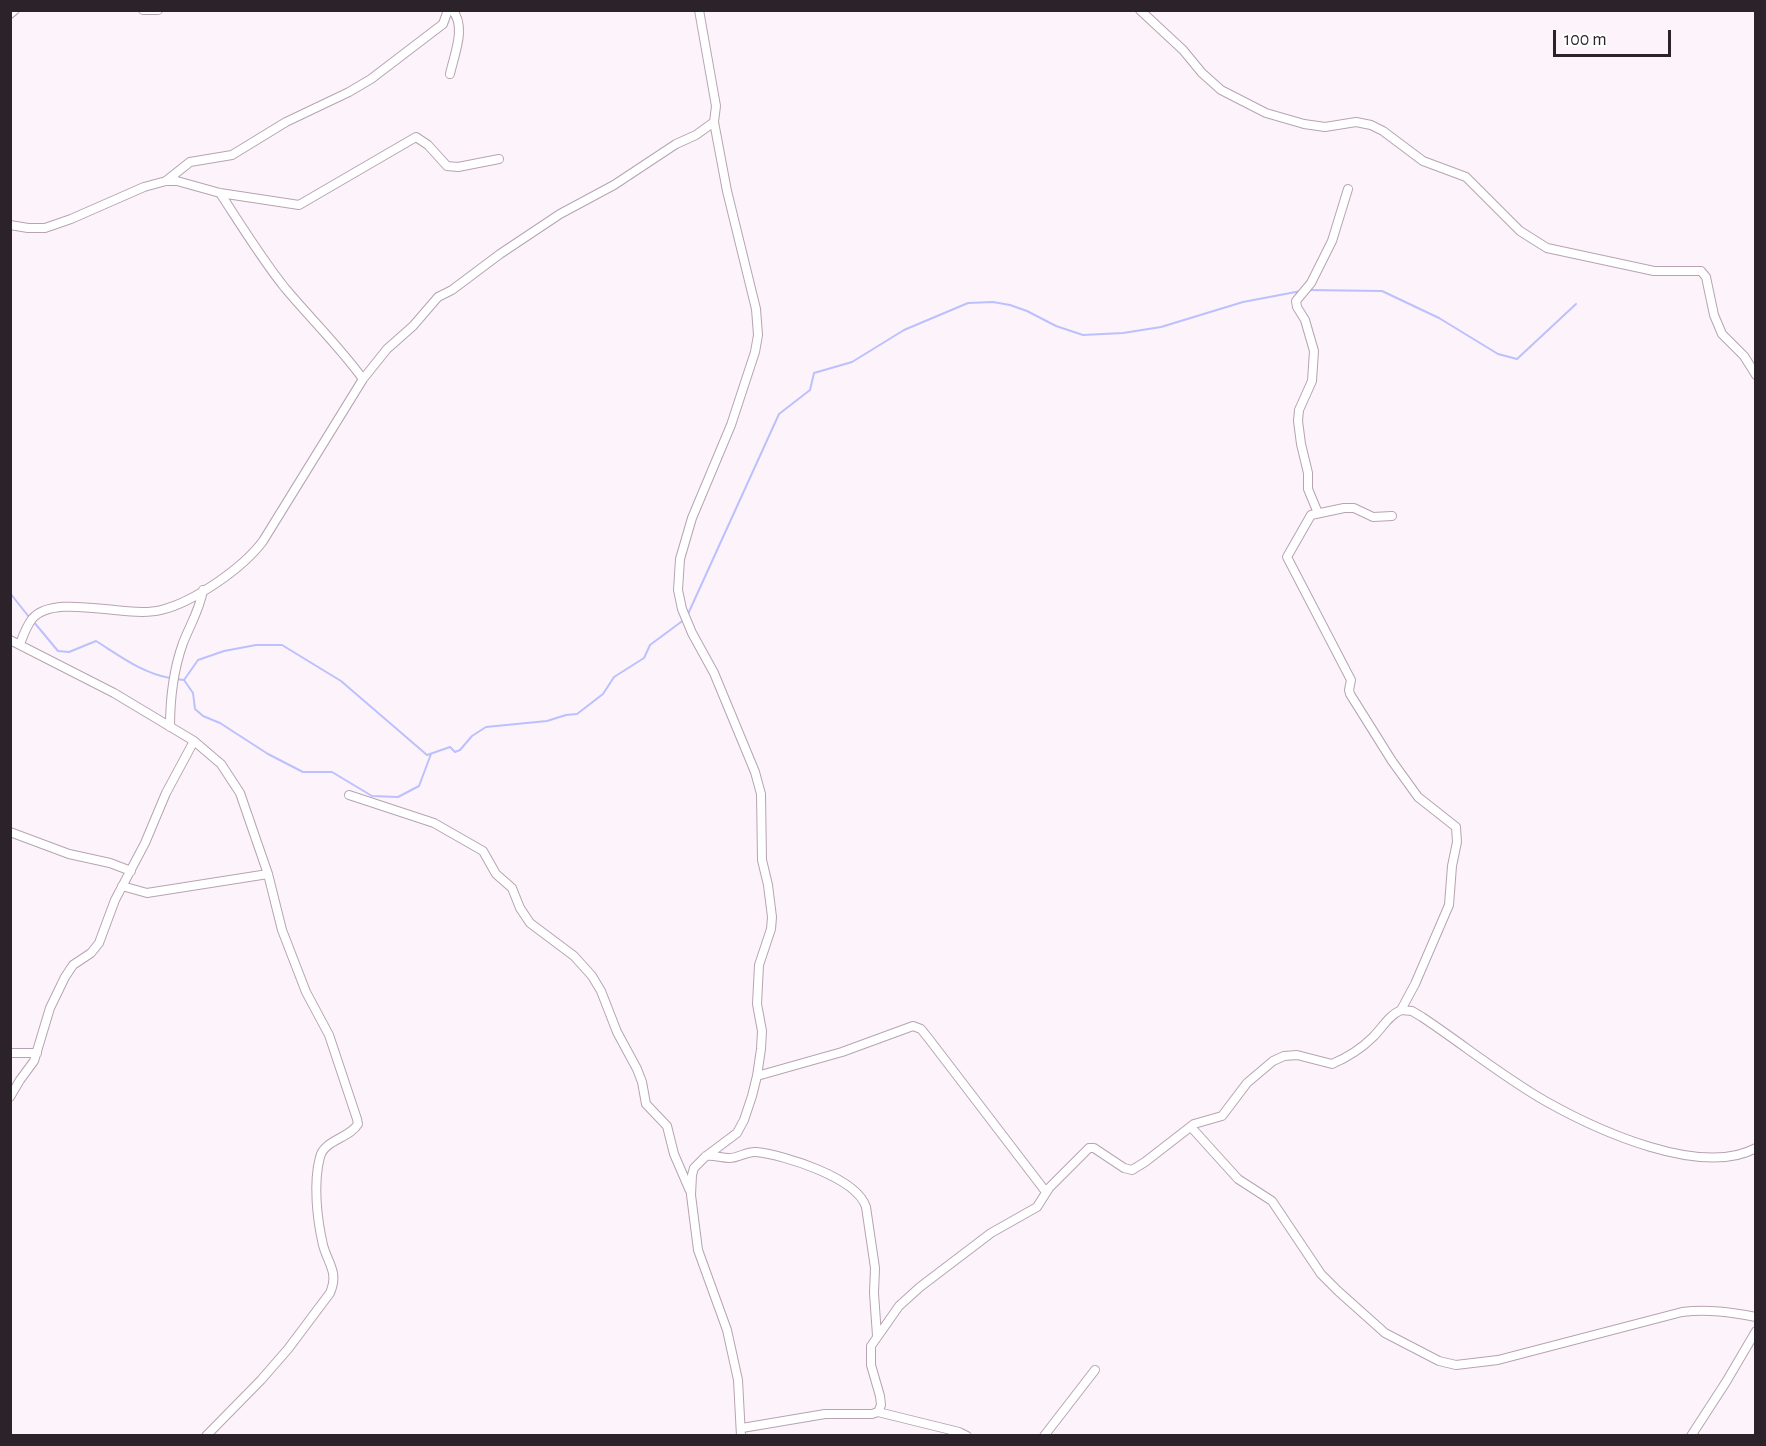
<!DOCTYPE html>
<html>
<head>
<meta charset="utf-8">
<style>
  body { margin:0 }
  #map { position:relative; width:1766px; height:1446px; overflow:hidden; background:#fdf4fb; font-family:"Alegreya Sans",sans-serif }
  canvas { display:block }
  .frame { position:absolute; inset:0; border:12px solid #2b2329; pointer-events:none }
  .scale { position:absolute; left:1553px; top:30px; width:118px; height:27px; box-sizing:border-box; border:3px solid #2b2329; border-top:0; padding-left:8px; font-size:18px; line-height:21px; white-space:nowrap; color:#2b2329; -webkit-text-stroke:4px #fff; paint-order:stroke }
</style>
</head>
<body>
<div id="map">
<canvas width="1766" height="1446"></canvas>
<div class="frame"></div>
<div class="scale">100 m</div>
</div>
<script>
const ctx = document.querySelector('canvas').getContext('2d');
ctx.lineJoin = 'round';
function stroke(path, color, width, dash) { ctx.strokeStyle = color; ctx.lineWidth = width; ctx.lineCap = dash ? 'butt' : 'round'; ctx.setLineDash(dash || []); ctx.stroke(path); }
const stream = new Path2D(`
  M1307 290 1382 291 1439 318 1498 354 1517 359 1576 304
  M10 593 29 617
  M688 614 779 414 810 390 814 373 852 362 904 330 968 303 993 302 1010 305 1027 311 1056 326 1083 335 1123 333 1161 327 1243 302 1301 291
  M33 621 58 651 69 652 96 641C120 656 142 673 170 678
  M176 679 184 680 198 660 224 651 256 645H282L341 681 427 755 450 747 455 752 460 750 472 736 486 727 547 721 566 715 577 714 603 694 614 677 644 658 650 645 685 619
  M184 680 193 693 195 709 203 716 220 723 268 754 303 772H332L372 796 398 797 419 786 431 754`);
const minor = new Path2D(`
  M143 10H158
  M699 10 716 106 714 122 727 191 756 309 758 335 755 352 731 425 692 518 680 559 678 590 682 609 692 633 714 673 755 772 761 794 762 860 768 885 772 917 771 929 759 965 757 1004 762 1031 761 1049 757 1076 752 1096 744 1120 737 1133 705 1157 694 1168 692 1175 691 1195 698 1250 727 1330 738 1380 741 1436
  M1140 10 1183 50 1202 73 1221 90 1266 113 1304 124 1325 127 1356 122 1371 125 1383 131 1423 161 1466 177 1520 231 1547 248 1654 271H1701L1706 277 1714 315 1722 334 1744 356 1756 375
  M10 14 15 10
  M450 74C454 55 467 26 452 10
  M166 181 190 162 232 155 286 122 349 92 371 79 443 24 448 10
  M220 193C241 225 261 258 285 288 311 319 339 346 363 379
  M10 225 28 228H45L71 219 144 187 166 181H177L220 193 299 205 416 137 428 145 447 166 458 167 499 159
  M1318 513 1308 489V473L1301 444 1298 421 1299 410 1312 381 1314 351 1305 320 1297 307 1296 301 1311 283 1332 241 1348 189
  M1392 516 1373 517 1354 508H1344L1311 515 1287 557 1351 680 1349 690 1350 694 1392 761 1418 797 1456 827 1457 842 1452 866 1449 905 1415 984 1401 1010
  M10 640 114 693 194 741 221 764 240 793 268 874 282 930 306 992 329 1035 357 1119 358 1124C350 1138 324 1140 320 1157 313 1183 317 1219 323 1245 328 1264 339 1272 330 1293L288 1349 261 1380 206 1436
  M20 644C23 636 26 627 32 619 55 592 126 619 161 610 194 602 243 568 263 541L363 379 387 349 413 326 438 297 452 290 500 254 560 214 614 185 676 144 696 135 714 122
  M170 727C170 698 173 671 183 643 190 625 200 609 203 590
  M349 795 434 823 483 851 496 874 512 888 520 908 530 923 574 956 592 976 601 991 617 1032 637 1069 642 1082 646 1104 667 1126 674 1154 690 1191
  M10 832 69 854 110 863 131 871
  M122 886 147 893 268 874
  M10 1053H37
  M757 1076 842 1052 913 1026 921 1029 929 1039 1046 1192
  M10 1097 20 1080 34 1061 50 1008 65 977 73 965 91 953 99 943 115 900 145 843 166 793 194 741
  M1191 1127 1238 1179 1272 1201 1321 1274 1338 1291 1385 1333 1439 1361 1456 1365 1498 1360 1682 1312C1708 1309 1730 1312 1756 1317
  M706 1156C715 1155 721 1158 729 1158 739 1158 747 1151 756 1152 785 1155 857 1178 866 1207L875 1268 874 1293 877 1336
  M878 1412 959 1432 967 1436
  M742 1428 825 1414H872L878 1412 881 1405 880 1396 871 1365V1346L899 1306 920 1287 991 1233 1037 1207 1049 1188 1089 1148H1094L1124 1168 1132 1170 1145 1162 1194 1124 1222 1116 1247 1083 1273 1061 1284 1056 1297 1055 1332 1064C1346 1058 1362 1048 1373 1037 1383 1027 1388 1016 1401 1010L1412 1011 1422 1017C1464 1045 1503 1077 1547 1102 1597 1130 1701 1178 1756 1148
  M1044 1436 1095 1370
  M1691 1436 1726 1382 1756 1331`);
stroke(stream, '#bcc0fd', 2);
stroke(minor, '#b7a3b3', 10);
stroke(minor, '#fff', 8);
</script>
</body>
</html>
